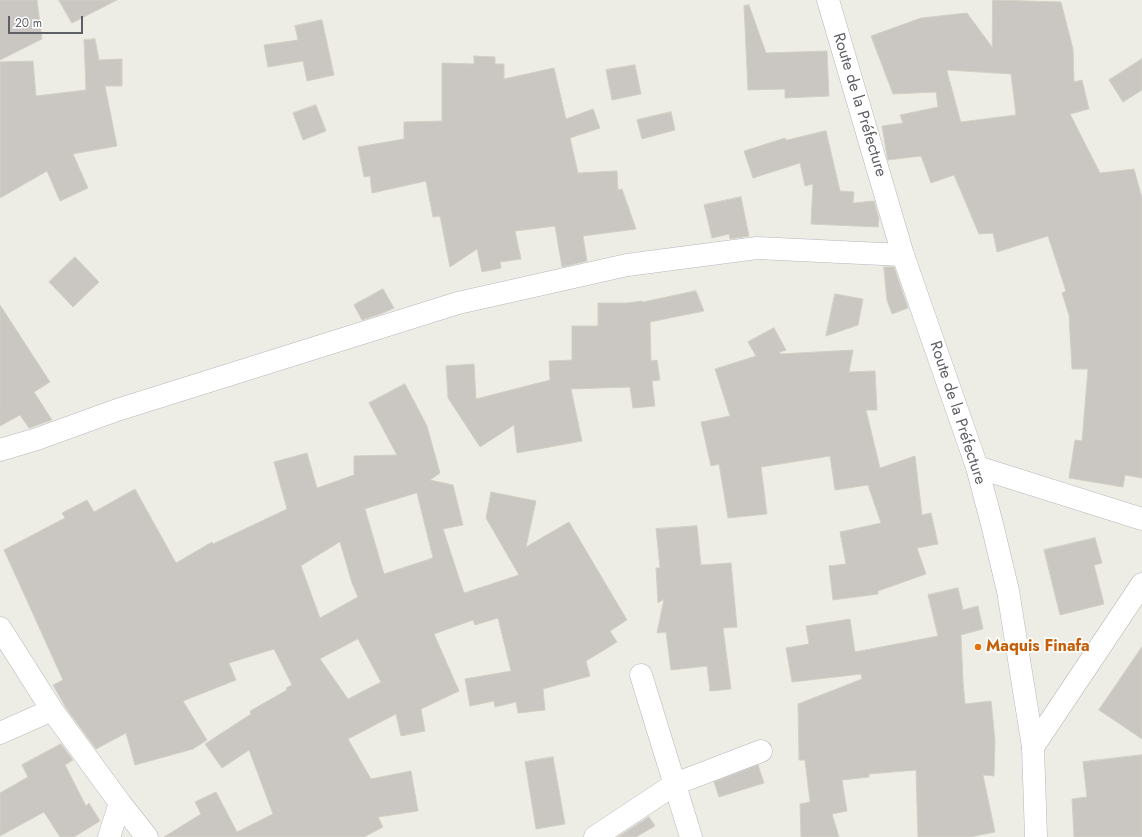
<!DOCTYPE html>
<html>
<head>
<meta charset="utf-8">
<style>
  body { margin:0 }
  #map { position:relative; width:1142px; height:837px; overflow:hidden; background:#eeede5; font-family:Jost,sans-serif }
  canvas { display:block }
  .scale { position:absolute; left:8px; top:16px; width:75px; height:18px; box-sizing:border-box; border:2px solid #5d5f64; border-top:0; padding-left:5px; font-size:12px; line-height:14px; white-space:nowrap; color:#5d5f64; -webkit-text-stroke:3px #fff; paint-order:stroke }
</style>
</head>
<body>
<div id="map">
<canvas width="1142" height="837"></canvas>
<div class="scale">20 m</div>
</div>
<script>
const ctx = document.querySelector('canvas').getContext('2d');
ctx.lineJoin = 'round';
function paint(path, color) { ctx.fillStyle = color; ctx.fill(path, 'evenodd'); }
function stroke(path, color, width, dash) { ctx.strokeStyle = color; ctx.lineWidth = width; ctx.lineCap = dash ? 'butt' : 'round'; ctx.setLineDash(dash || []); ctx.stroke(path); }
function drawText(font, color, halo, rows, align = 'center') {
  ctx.font = font + ' Jost,sans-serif'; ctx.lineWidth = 3.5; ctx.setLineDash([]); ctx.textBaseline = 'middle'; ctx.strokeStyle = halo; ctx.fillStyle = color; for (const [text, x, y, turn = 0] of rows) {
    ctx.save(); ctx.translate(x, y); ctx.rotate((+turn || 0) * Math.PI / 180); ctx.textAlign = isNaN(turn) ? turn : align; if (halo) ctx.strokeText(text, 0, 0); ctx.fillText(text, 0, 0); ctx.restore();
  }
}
const building = new Path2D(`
  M0 0H37L42 39 0 60Z
  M59 0H117L72 23Z
  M993 0 1061 2 1073 49 1074 82 1082 80 1089 109 1070 114 1100 173 1134 169 1142 198V478L1125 475 1123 487 1069 478 1075 440 1082 441 1088 369H1072L1069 315 1062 293 1066 291 1048 236 997 252 993 233 979 234 954 175 931 183 921 156 888 160 887 156 882 126 903 123 900 115 938 107 936 92 893 94 871 36 921 18 967 13 992 47ZM947 70 1011 74 1016 115 961 122Z
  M749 5 766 53 827 51 829 96 785 98V89L748 90 744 6Z
  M322 20 334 75 307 81 303 61 268 67 264 45 298 40 295 26Z
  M95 39 99 60 122 59V86H105L117 146 73 154 88 188 60 201 47 171 0 198V62L33 61 36 96 86 90 84 40Z
  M474 56 495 57V64H504V79L554 68 566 119 593 109 600 128 570 138 578 173 617 171 618 190 622 189 636 229 583 236 587 261 562 267 555 226 515 231 521 259 500 262 501 268 482 272 477 249 450 267 440 216 433 217 426 181 372 193 370 176 364 177 358 147 404 139V122L442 121V63L474 64Z
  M1142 59V90L1123 102 1109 80Z
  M635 65 641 94 612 100 606 70Z
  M316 105 326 131 303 140 293 113Z
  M671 112 675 130 642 139 637 120Z
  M826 131 840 191 854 192 853 203 874 201 879 219 878 227 811 224 813 184 805 186 800 163 753 178 744 151 785 138 786 140Z
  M741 197 749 236 730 239 729 234 712 238 704 205Z
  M75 257 99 282 73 307 49 282Z
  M884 267H894L908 308 892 314 887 300Z
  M383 289 394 308 383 313 362 320 354 305Z
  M696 291 704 311 650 322 651 361 657 360 660 380 652 381 655 406 633 408 630 387 571 389 582 441 517 453 514 425 480 447 448 398 446 366 474 364 476 399 550 380 549 361 572 360V326H598V303H627L642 301V302Z
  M835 294 863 299 858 325 826 336Z
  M0 305 50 382 34 392 52 420 29 428 20 415 0 426Z
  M774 328 786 350 780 352V354L853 350 849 372 875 371 877 410H866L880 468 915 456 922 515 931 513 938 544 917 548 926 574 878 591V594L833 600 829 566 846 564 840 532 881 523 868 485 835 490 830 456 761 467 767 514 728 518 719 464 711 466 701 422 730 416 715 369 756 356 748 342Z
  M405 384 427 426 440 473 430 480 453 485 463 525 443 529 464 593 519 575 486 518 491 492 536 501 526 547 569 522 627 620 610 631 617 642 586 661 590 676 543 689 545 710 518 713 516 702 495 707 494 701 470 706 465 679 511 671 498 618 475 625 473 620 434 634 459 691 421 709 425 731 401 736 396 714 348 739 371 779 411 771 418 811 378 817 383 827 364 837H164L201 814 195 802 216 792 237 832 273 814 249 750 222 768 205 744 251 714 250 711 287 690 286 688 292 685 274 649 229 663 236 680 183 701 207 740 193 749 135 765 126 733 96 749 66 708 53 685 63 680 4 550 65 518 62 513 87 500 94 512 135 489 176 563 212 542 213 544 287 509 274 462 307 453 317 488 354 475V456L397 455 369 403ZM417 493 433 558 384 574 365 509ZM340 542 352 583 358 597 320 618 301 566ZM358 639 381 682 348 699 320 659Z
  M697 526 701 565 731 563 737 627 723 628 731 689 710 691 707 666 671 670 666 632 657 633 664 599 658 603 656 568H660L656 529Z
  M1095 538 1102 563 1094 565 1104 604 1060 615 1044 550Z
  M958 588 963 610 978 606 983 629 961 635 963 682 965 704 991 701 995 740 994 776 983 775 995 832 970 837H918L916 770 869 774V777L842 780 847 811 832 814 839 837H801L800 804 810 802 805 760H799L798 704 862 679 861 674 792 682 786 648 809 644 806 626 850 619 855 652 938 636 928 595Z
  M1142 647V739L1099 710Z
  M61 744 73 760 65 765 86 806 89 803 100 821 74 837H60L44 812 0 836V793L28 777 22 765Z
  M1142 755V837H1074L1072 799 1087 797 1083 762Z
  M553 757 565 824 536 829 525 762Z
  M758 765 764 783 719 797 714 782Z
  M649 817 655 826 636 837H618Z`);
const minor = new Path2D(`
  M0 450 37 439 117 410 458 303 627 265 757 248 903 255
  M977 467 1142 519
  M0 628 52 710 120 803 147 837
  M641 675 691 837
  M0 733 52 710
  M1033 747 1142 584
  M109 837 120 803
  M595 837 675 784 761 751`);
const tertiary = new Path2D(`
  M828 0 903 255 977 467 992 524 1008 591 1033 747 1036 837`);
const markers = [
  [978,647,4,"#e8710a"]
];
const streetNames = [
  ["Route de la Préfecture",859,105,73],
  ["Route de la Préfecture",957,413,72]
];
const foodNames = [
  ["Maquis Finafa",986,647]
];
paint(building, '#cac7c2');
stroke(building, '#d2d0c4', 1);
stroke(minor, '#b5b7bb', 23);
stroke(tertiary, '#b5b7bb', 23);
stroke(minor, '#fff', 22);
stroke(tertiary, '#fff', 22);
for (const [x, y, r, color] of markers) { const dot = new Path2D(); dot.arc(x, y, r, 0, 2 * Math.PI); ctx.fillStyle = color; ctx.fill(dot); stroke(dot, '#fff', 1.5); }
drawText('16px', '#5d5f64', '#fff', streetNames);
drawText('bold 16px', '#c56008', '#fff', foodNames, 'left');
</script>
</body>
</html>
